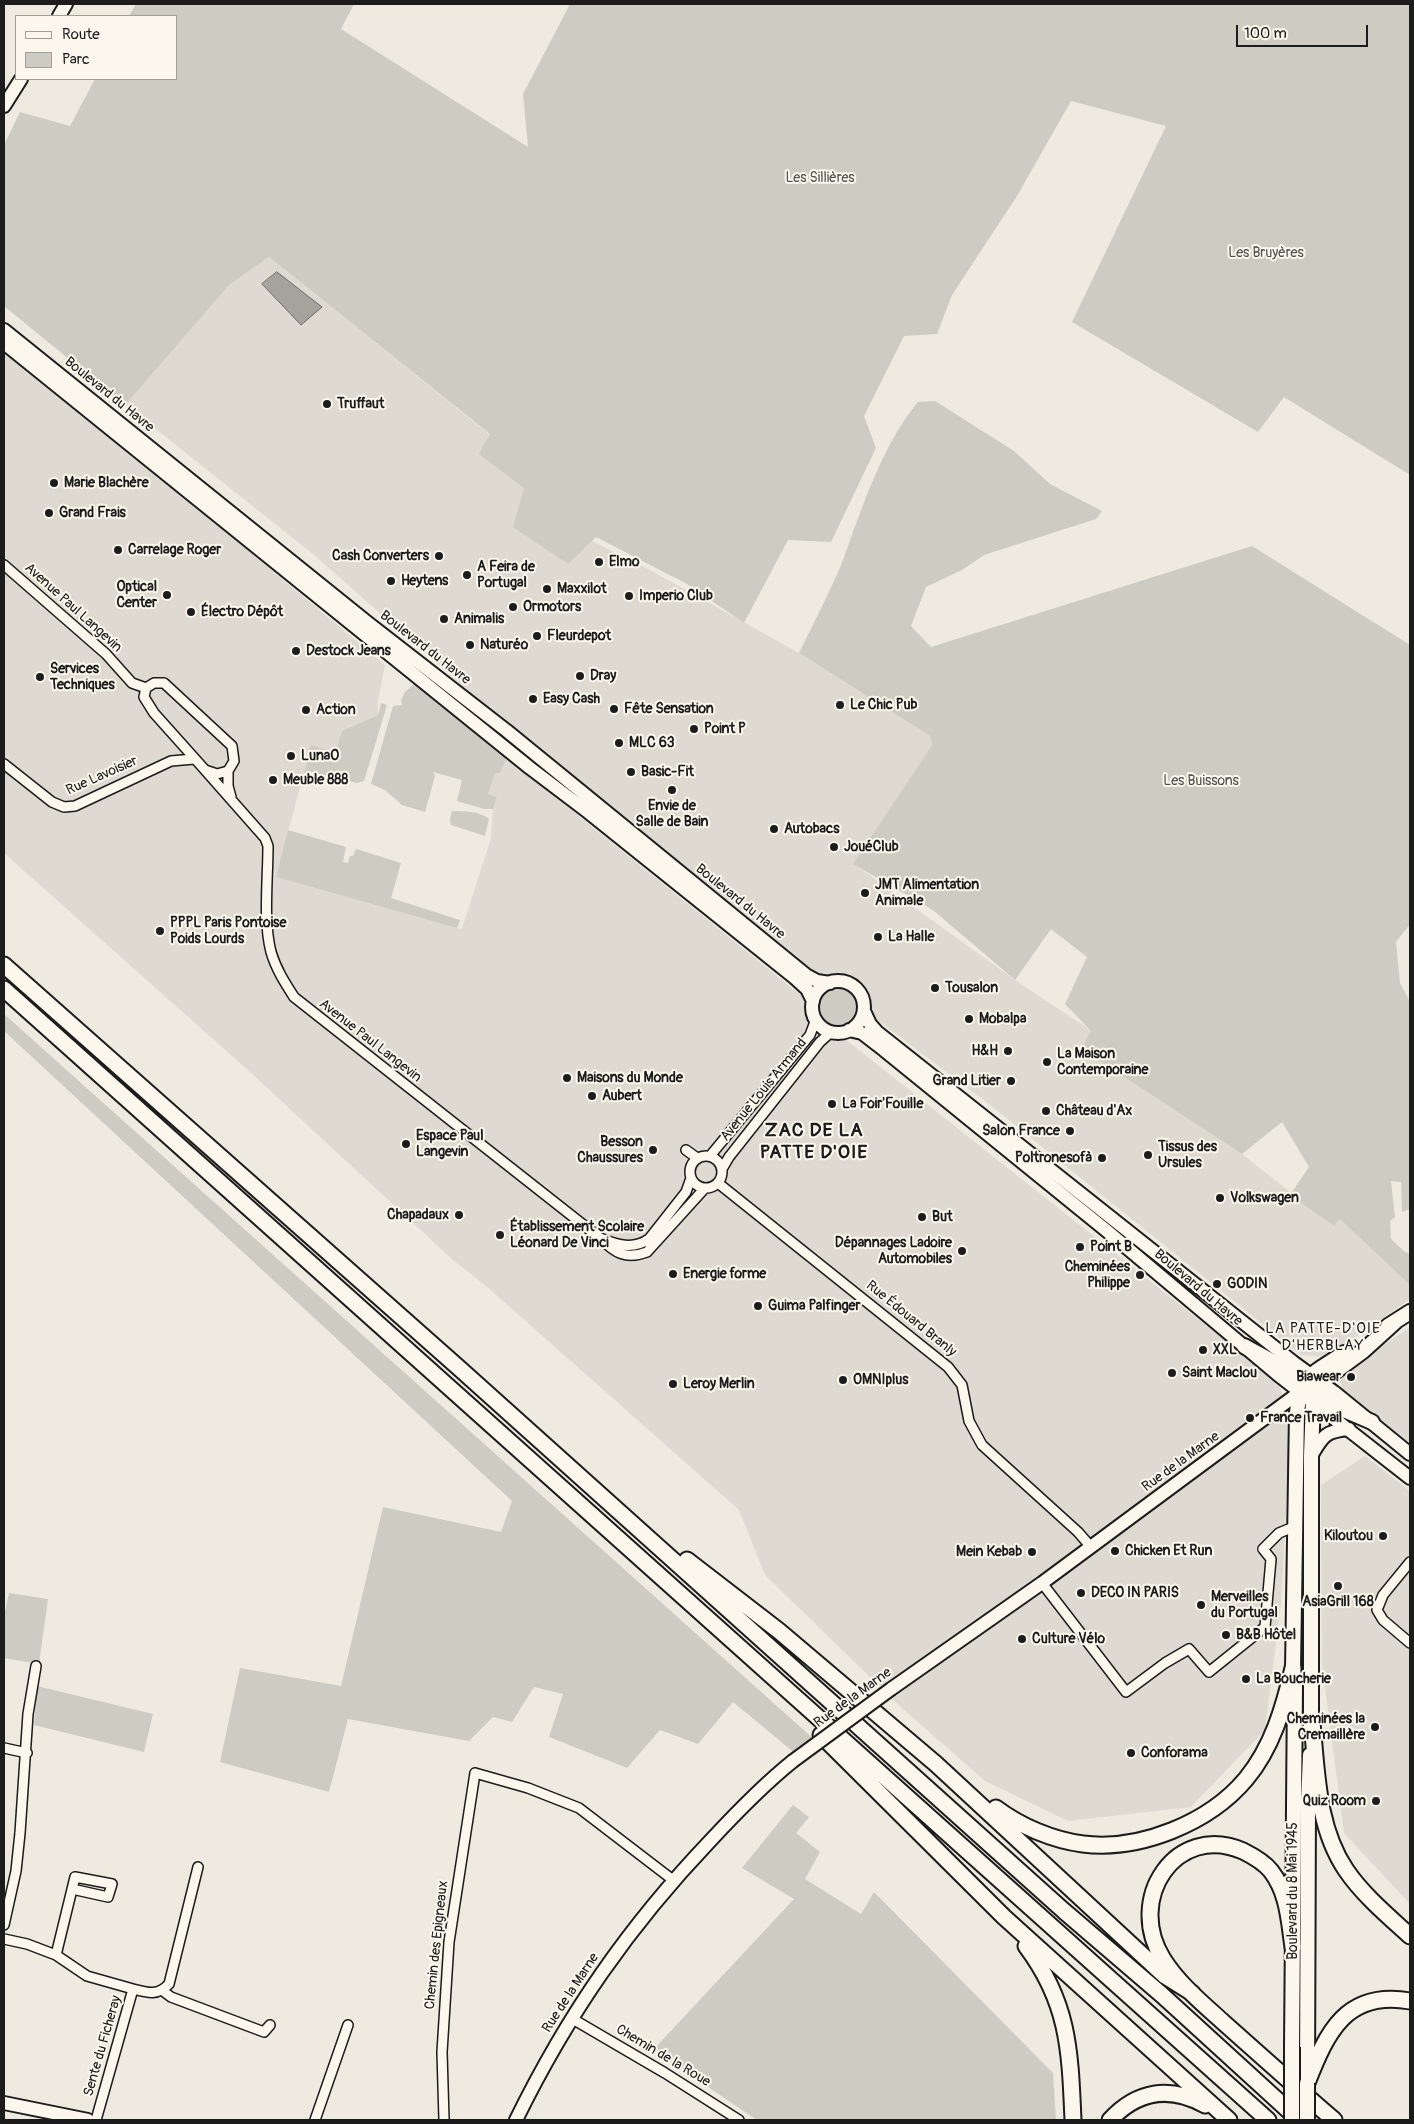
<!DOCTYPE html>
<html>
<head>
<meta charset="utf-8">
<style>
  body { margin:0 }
  #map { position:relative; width:1414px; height:2124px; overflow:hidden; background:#eeeadf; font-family:Pangolin,sans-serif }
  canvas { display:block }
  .frame { position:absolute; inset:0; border:5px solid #1c1c1c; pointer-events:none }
  .legend { position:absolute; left:15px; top:15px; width:162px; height:65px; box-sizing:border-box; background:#fbf7ec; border:1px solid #a29f99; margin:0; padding:6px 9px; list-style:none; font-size:15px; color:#1c1c1c }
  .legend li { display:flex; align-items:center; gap:10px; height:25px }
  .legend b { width:25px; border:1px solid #a29f99 }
  .scale { position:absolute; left:1236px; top:25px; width:132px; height:22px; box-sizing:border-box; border:2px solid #1c1c1c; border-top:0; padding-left:6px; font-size:15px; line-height:18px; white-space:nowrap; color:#1c1c1c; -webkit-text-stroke:4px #fbf7ec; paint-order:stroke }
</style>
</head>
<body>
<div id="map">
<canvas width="1414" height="2124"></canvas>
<div class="frame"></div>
<ul class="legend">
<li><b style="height:6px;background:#fbf7ec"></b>Route</li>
<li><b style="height:14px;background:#ceccc2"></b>Parc</li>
</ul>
<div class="scale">100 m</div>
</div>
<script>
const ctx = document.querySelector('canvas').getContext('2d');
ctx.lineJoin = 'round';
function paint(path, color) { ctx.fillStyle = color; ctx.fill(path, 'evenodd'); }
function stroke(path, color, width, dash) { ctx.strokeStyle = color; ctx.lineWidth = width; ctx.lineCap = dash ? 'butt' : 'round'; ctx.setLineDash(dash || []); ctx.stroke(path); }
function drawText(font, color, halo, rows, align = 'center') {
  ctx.font = font + ' Pangolin,sans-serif'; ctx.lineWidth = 4; ctx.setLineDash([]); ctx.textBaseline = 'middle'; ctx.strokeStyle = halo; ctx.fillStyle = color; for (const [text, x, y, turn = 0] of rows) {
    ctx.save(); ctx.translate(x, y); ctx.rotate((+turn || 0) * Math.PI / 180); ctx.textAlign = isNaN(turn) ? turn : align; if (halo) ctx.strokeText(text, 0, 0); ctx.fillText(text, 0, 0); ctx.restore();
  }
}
const built = new Path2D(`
  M269 257 490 435 594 542 650 570 799 653 930 736 932 745 854 864 1015 980 1092 1031 1081 1049 1242 1154 1333 1226 1344 1213 1410 1283V1299L1328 1357 1301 1355 985 1101 872 1016 866 988 849 976 826 978 811 973 475 697 314 555 122 402 229 285Z
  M4 346 385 665 378 701V715L342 731 335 752 311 746 276 877 462 929 491 838 493 809 497 797 488 794 495 772 500 773 507 758 808 1001 810 1019 818 1030 834 1038 845 1039 1280 1384 1290 1439 1281 1604 1265 1730 1191 1807 1068 1821 985 1781 904 1710 765 1575 739 1510 486 1286 453 1260 250 1072 4 853Z
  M1410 1327V1444L1342 1389 1341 1374Z
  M1365 1456 1410 1491V1904L1344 1833 1322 1665 1321 1485Z`);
const green = new Path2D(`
  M136 4H354L341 29 528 147 523 94 570 4H1410V475L1284 397 1258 432 1072 322 1166 126 1071 101 1017 196 952 295 937 334 904 336 864 416 876 448 831 542 788 540 744 623 687 584 596 537 568 564 513 527 524 488 479 454 490 434 269 257 229 285 125 405 4 306V145L20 112 70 126 95 79H176V16H129Z
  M935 401 1014 451 1050 484 1102 511 1096 519 984 555 962 570 926 587 911 626 931 647 1252 546 1410 645V924L1396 942 1400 983 1410 1002V1209L1402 1212 1401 1182 1391 1181 1395 1217 1390 1221 1391 1239 1404 1251 1410 1254V1285L1340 1219 1334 1226 1290 1195 1309 1167 1282 1122 1242 1154 1081 1049 1091 1031 1065 1004 1087 957 1051 929 1015 980 933 910 853 864 932 745 930 736 799 653C814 622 830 592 843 560 862 508 882 445 918 402Z
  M415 683 507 758 500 773H495L488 794 497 797 493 809H484L457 801 462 780 433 772 435 776 425 812 402 805 385 790 371 784 393 706 402 705 401 700 405 692Z
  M381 703 387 705 364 781 357 783 311 772 304 773 311 745 335 752 342 731 378 715Z
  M452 811C464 811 479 811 489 819L485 836 451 825 450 818Z
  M288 830 346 847 343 862 348 863 350 856H353L356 849 401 863 391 898 460 920 457 928 276 877Z
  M819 1007a20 20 0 1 1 40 0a20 20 0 1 1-40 0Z
  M4 1014 816 1741 797 1755 733 1702 698 1744 660 1730 627 1768 549 1737 563 1694 534 1687 512 1722 493 1717 469 1741 348 1719 329 1792 220 1762 240 1668 341 1686 383 1507 501 1532 512 1501 4 1031Z
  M9 1593 48 1599 39 1664 4 1658V1616Z
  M37 1686 153 1714 144 1752 34 1725Z
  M793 1805 809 1817 796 1833 820 1852 805 1879 861 1914 874 1892 1053 2073 1056 2120H757L653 2050 794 1899 742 1868Z`);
const water = new Path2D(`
  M277 272 322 307 301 325 262 284Z`);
const street = new Path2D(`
  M4 565 106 654 132 683 146 688
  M154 683H164L232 746 234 761 228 771 217 774 205 770 154 713 144 697 146 688Z
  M4 764 52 802 64 807 75 806 171 761 194 759
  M205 770 265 838 268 846C268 879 263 921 271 952 276 969 285 983 294 997L600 1238
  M228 771V786L231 797
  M686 1150 697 1158
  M690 1172a16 16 0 1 1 32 0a16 16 0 1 1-32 0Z
  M710 1156 810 1035 816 1019
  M722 1169 729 1157 820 1042 831 1032
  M691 1178 686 1192 649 1239C633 1250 617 1245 600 1238 615 1253 626 1260 647 1252L705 1188
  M718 1183 948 1367 962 1385 969 1421 982 1445 1078 1532 1091 1547
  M1410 1562 1383 1595 1377 1610 1383 1620 1410 1643
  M1042 1583 1126 1692 1165 1663 1189 1649 1209 1672 1265 1627 1271 1559 1263 1549 1279 1533 1296 1526
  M4 1748 27 1753
  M4 1925 16 1871 20 1833 28 1714 36 1666
  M4 1939 27 1944 56 1955 87 1976 133 1989
  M56 1955 75 1877 112 1884 108 1897 72 1889
  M163 1991 171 1997 264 2032 270 2025
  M571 2018 665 2073 739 2120
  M96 2120 133 1989C148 1993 158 1996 169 1984L198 1867
  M315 2120 348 2025
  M444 2120 442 2052 449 1942 475 1773 528 1788 579 1808 673 1880`);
const secondary = new Path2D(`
  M59 16 66 4
  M4 106 21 79
  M4 330 368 623 507 731 806 975 817 981 830 983
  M4 343 530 768 588 812 795 978 807 989 813 1001
  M812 1007a26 26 0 1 1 52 0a26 26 0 1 1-52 0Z
  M864 1011 870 1024 877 1032 1293 1362 1334 1392 1410 1454
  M849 1030 862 1033 884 1050 1107 1231 1277 1374 1410 1478
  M1311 1456C1323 1436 1325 1431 1349 1429
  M891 1689 1042 1583 1300 1392
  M4 2103 88 2120
  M516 2120C568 2014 629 1926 711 1840 737 1812 763 1785 793 1761`);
const primary = new Path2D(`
  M1388 1326 1410 1312
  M1244 1346C1255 1352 1267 1358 1278 1365 1290 1372 1299 1380 1313 1382
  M1305 1392 1324 1396 1344 1410 1372 1422
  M1311 1733V1456L1313 1399 1321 1382 1363 1351 1395 1322
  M1292 2047 1295 1686 1293 1668 1297 1412C1301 1374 1315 1373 1344 1353
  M1307 2081 1308 1804 1310 1755`);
const highway = new Path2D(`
  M4 965 459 1368 1064 1911 1162 1995 1299 2120
  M4 989 1268 2120
  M687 1560 779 1631 936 1764 1165 1976 1192 1993
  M1312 1723C1317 1773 1317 1827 1346 1870 1363 1895 1388 1916 1410 1936
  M821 1735 1004 1917 1229 2120
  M996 1808C1020 1826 1052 1840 1083 1844 1140 1851 1209 1823 1246 1779 1272 1748 1284 1707 1293 1668
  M1026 1946C1069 2003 1070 2051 1073 2120
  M1293 1947C1289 1920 1288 1893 1271 1871 1264 1862 1253 1856 1243 1851 1176 1822 1125 1899 1163 1959 1178 1983 1202 2003 1223 2022 1260 2055 1297 2088 1334 2120
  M1307 2083C1327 2032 1346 1990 1410 2001
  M1110 2120C1137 2091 1169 2085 1205 2105`);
const secondaryBridge = new Path2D(`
  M793 1761 891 1689`);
const primaryBridge = new Path2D(`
  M1292 2047V2120
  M1307 2120V2083`);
const markers = [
  [327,404,5,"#1c1c1c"],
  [54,483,5,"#1c1c1c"],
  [49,513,5,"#1c1c1c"],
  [118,550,5,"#1c1c1c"],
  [439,556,5,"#1c1c1c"],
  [599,562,5,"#1c1c1c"],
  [467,575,5,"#1c1c1c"],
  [391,581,5,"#1c1c1c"],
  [547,589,5,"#1c1c1c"],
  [167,595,5,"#1c1c1c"],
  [629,596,5,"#1c1c1c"],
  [513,607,5,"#1c1c1c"],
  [191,612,5,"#1c1c1c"],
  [444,619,5,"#1c1c1c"],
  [537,636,5,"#1c1c1c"],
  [470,645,5,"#1c1c1c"],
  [296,651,5,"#1c1c1c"],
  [580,676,5,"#1c1c1c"],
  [40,677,5,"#1c1c1c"],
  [533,699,5,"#1c1c1c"],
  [840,705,5,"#1c1c1c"],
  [614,709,5,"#1c1c1c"],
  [306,710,5,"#1c1c1c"],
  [694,729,5,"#1c1c1c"],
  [619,743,5,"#1c1c1c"],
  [291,756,5,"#1c1c1c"],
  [631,772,5,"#1c1c1c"],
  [273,780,5,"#1c1c1c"],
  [672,790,5,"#1c1c1c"],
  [774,829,5,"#1c1c1c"],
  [834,847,5,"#1c1c1c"],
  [865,893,5,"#1c1c1c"],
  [160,931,5,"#1c1c1c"],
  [878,937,5,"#1c1c1c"],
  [935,988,5,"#1c1c1c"],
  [969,1019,5,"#1c1c1c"],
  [1008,1051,5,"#1c1c1c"],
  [1047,1062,5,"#1c1c1c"],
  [567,1078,5,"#1c1c1c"],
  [1011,1081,5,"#1c1c1c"],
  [592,1096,5,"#1c1c1c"],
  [832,1104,5,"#1c1c1c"],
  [1046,1111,5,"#1c1c1c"],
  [1070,1131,5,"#1c1c1c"],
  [406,1144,5,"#1c1c1c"],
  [653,1150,5,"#1c1c1c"],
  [1148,1155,5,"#1c1c1c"],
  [1102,1158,5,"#1c1c1c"],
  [1220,1198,5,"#1c1c1c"],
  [459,1215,5,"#1c1c1c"],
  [922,1217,5,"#1c1c1c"],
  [500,1235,5,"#1c1c1c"],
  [1080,1247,5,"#1c1c1c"],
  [962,1251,5,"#1c1c1c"],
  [673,1274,5,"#1c1c1c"],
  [1140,1275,5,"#1c1c1c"],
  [1217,1284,5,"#1c1c1c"],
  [758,1306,5,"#1c1c1c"],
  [1203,1350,5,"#1c1c1c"],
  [1172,1373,5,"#1c1c1c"],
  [1351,1377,5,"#1c1c1c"],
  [843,1380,5,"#1c1c1c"],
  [673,1384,5,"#1c1c1c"],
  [1250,1418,5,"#1c1c1c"],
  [1383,1536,5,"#1c1c1c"],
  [1115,1551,5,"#1c1c1c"],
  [1032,1552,5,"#1c1c1c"],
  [1338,1586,5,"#1c1c1c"],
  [1081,1593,5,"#1c1c1c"],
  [1201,1605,5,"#1c1c1c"],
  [1226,1635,5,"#1c1c1c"],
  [1022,1639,5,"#1c1c1c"],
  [1246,1679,5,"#1c1c1c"],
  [1375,1727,5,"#1c1c1c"],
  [1131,1753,5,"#1c1c1c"],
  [1376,1801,5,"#1c1c1c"]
];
const parkNames = [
  ["Les Sillières",820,178],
  ["Les Bruyères",1266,253],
  ["Les Buissons",1201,781]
];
const streetNames = [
  ["Boulevard du Havre",109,395,39],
  ["Avenue Paul Langevin",73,608,42],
  ["Boulevard du Havre",425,648,38],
  ["Rue Lavoisier",102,776,-24],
  ["Boulevard du Havre",740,902,39],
  ["Avenue Paul Langevin",370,1041,38],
  ["Avenue Louis Armand",764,1090,-51],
  ["Boulevard du Havre",1198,1288,40],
  ["Rue Édouard Branly",911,1319,39],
  ["Rue de la Marne",1181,1462,-36],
  ["Rue de la Marne",853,1698,-36],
  ["Boulevard du 8 Mai 1945",1293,1891,-90],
  ["Chemin des Epigneaux",437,1945,-84],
  ["Rue de la Marne",571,1993,-57],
  ["Sente du Ficheray",103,2046,-74],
  ["Chemin de la Roue",663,2056,31]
];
const poiNames = [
  ["Truffaut",337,404],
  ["Marie Blachère",64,483],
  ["Grand Frais",59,513],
  ["Carrelage Roger",128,550],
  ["Cash Converters",429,556,"right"],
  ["Elmo",609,562],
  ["A Feira de",477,567],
  ["Portugal",477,583],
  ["Heytens",401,581],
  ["Optical",157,587,"right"],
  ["Center",157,603,"right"],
  ["Maxxilot",557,589],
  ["Imperio Club",639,596],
  ["Ormotors",523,607],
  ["Électro Dépôt",201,612],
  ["Animalis",454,619],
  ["Fleurdepot",547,636],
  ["Naturéo",480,645],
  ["Destock Jeans",306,651],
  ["Services",50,669],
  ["Techniques",50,685],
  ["Dray",590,676],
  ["Easy Cash",543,699],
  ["Le Chic Pub",850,705],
  ["Fête Sensation",624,709],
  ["Action",316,710],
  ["Point P",704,729],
  ["MLC 63",629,743],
  ["LunaO",301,756],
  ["Basic-Fit",641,772],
  ["Meuble 888",283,780],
  ["Envie de",672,806,"center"],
  ["Salle de Bain",672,822,"center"],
  ["Autobacs",784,829],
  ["JouéClub",844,847],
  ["JMT Alimentation",875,885],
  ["Animale",875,901],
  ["PPPL Paris Pontoise",170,923],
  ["Poids Lourds",170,939],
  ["La Halle",888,937],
  ["Tousalon",945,988],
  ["Mobalpa",979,1019],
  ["H&H",998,1051,"right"],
  ["La Maison",1057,1054],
  ["Contemporaine",1057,1070],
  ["Maisons du Monde",577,1078],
  ["Grand Litier",1001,1081,"right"],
  ["Aubert",602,1096],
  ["La Foir'Fouille",842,1104],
  ["Château d'Ax",1056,1111],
  ["Salon France",1060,1131,"right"],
  ["Espace Paul",416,1136],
  ["Langevin",416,1152],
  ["Besson",643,1142,"right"],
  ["Chaussures",643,1158,"right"],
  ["Tissus des",1158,1147],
  ["Ursules",1158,1163],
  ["Poltronesofà",1092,1158,"right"],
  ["Volkswagen",1230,1198],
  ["Chapadaux",449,1215,"right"],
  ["But",932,1217],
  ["Établissement Scolaire",510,1227],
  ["Léonard De Vinci",510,1243],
  ["Dépannages Ladoire",952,1243,"right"],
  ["Automobiles",952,1259,"right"],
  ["Point B",1090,1247],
  ["Cheminées",1130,1267,"right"],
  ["Philippe",1130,1283,"right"],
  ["Energie forme",683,1274],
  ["GODIN",1227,1284],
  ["Guima Palfinger",768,1306],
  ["XXL",1213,1350],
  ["Saint Maclou",1182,1373],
  ["Biawear",1341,1377,"right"],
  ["OMNIplus",853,1380],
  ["Leroy Merlin",683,1384],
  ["France Travail",1260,1418],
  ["Kiloutou",1373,1536,"right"],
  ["Chicken Et Run",1125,1551],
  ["Mein Kebab",1022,1552,"right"],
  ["DECO IN PARIS",1091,1593],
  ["Merveilles",1211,1597],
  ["du Portugal",1211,1613],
  ["AsiaGrill 168",1338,1602,"center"],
  ["B&B Hôtel",1236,1635],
  ["Culture Vélo",1032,1639],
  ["La Boucherie",1256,1679],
  ["Cheminées la",1365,1719,"right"],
  ["Cremaillère",1365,1735,"right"],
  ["Conforama",1141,1753],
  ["Quiz Room",1366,1801,"right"]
];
const neighbourhoodNames = [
  ["LA PATTE-D'OIE",1323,1329],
  ["D'HERBLAY",1323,1346]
];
const districtNames = [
  ["ZAC DE LA",814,1131],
  ["PATTE D'OIE",814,1153]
];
paint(built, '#dedad1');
paint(green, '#ceccc2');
paint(water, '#a6a39d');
stroke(water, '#6f6d69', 1);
stroke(street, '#1c1c1c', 12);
stroke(secondary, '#1c1c1c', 16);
stroke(primary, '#1c1c1c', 18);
stroke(highway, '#1c1c1c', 19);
stroke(street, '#fbf7ec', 9);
stroke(secondary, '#fbf7ec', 12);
stroke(primary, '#fbf7ec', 14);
stroke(highway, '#fbf7ec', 15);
stroke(secondaryBridge, '#1c1c1c', 16, []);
stroke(primaryBridge, '#1c1c1c', 18, []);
stroke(secondaryBridge, '#fbf7ec', 12);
stroke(primaryBridge, '#fbf7ec', 14);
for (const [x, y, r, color] of markers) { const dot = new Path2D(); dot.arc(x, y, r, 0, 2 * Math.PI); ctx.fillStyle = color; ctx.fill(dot); stroke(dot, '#fbf7ec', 2); }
drawText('14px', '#51514e', '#fbf7ec', parkNames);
drawText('14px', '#1c1c1c', '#fbf7ec', streetNames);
drawText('bold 14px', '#1c1c1c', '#fbf7ec', poiNames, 'left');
ctx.letterSpacing = '1px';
drawText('15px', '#1c1c1c', '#fbf7ec', neighbourhoodNames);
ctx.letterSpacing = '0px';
ctx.letterSpacing = '1px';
drawText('bold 19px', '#1c1c1c', '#fbf7ec', districtNames);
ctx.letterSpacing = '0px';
</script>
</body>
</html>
